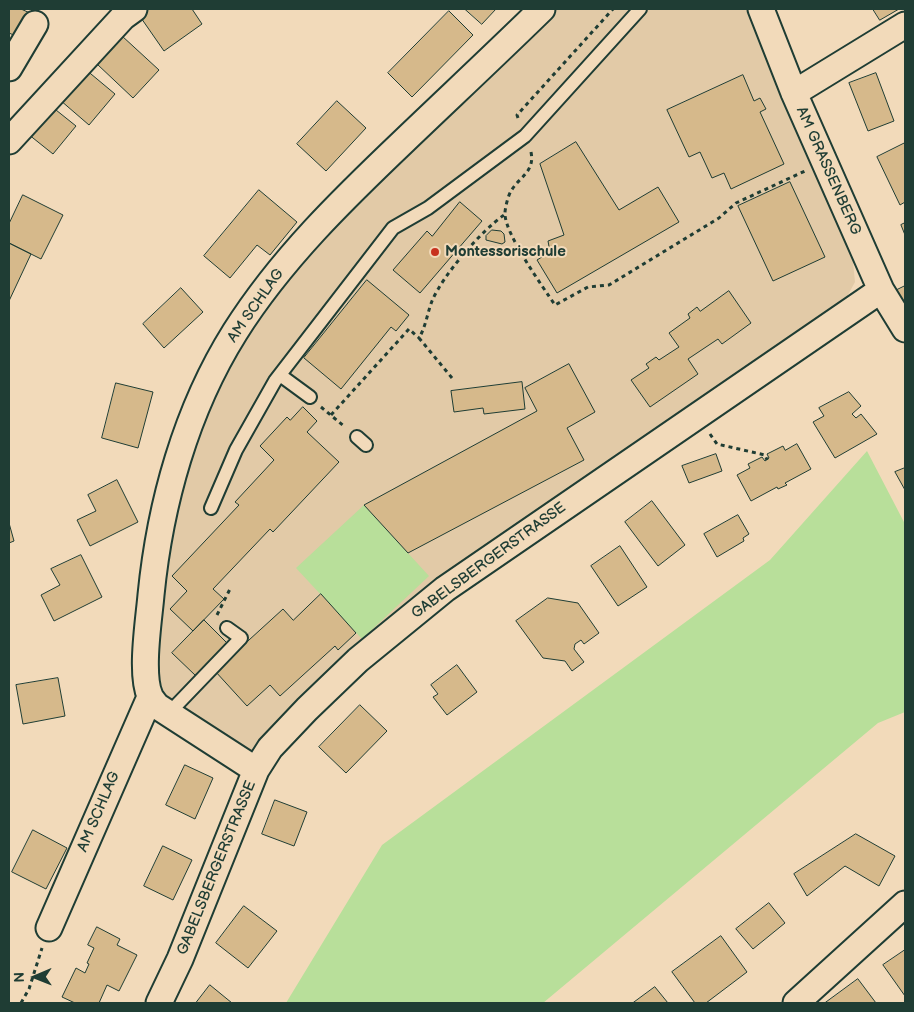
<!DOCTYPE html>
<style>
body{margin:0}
#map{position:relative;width:914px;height:1012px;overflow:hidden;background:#f2daba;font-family:"Balsamiq Sans",sans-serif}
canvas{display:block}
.frame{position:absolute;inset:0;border:10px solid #1f3d34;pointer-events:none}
.north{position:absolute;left:10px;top:952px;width:50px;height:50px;-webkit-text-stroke:4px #f2daba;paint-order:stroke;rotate:269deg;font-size:14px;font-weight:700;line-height:20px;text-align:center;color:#1f3d34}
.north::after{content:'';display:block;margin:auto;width:18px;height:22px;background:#1f3d34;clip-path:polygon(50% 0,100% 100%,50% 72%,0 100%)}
</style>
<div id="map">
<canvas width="914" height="1012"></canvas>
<div class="frame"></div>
<div class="north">N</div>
</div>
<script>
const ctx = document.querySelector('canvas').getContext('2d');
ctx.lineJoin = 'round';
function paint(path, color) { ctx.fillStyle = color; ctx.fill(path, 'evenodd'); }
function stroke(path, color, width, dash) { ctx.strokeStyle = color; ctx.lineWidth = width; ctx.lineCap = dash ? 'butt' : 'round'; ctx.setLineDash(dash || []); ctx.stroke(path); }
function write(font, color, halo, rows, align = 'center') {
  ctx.font = font + ' "Balsamiq Sans",sans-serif'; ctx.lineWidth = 4; ctx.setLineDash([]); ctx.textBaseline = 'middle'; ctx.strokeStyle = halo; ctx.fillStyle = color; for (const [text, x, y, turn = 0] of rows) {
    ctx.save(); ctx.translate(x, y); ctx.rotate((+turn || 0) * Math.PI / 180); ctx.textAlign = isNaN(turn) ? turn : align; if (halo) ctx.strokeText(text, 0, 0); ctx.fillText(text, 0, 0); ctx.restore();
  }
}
const built = new Path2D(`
 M 557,9 L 747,9 L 808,160 L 852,252 L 855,282 L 843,304 L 642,442 L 252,754 L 171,702 L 163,690 L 158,674 L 157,630 L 171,534 L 201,425 L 222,376 L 261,310 L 311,250 L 430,130 Z`);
const green = new Path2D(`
 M 867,451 L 905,524 L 905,712 L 878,723 L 543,1003 L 286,1003 L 382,845 L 770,560 Z
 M 364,505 L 429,576 L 362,639 L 296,568 Z`);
const building = new Path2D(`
 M 9,9 L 21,9 L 30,13 L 18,37 L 9,33 Z
 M 148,9 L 192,9 L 202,24 L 164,51 L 139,15 Z
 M 465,9 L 496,9 L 482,24 Z
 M 873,9 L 899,9 L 880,20 Z
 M 449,11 L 473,35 L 412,97 L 388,73 Z
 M 122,36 L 159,70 L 133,98 L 97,64 Z
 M 85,69 L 115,94 L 89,125 L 60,100 Z
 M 876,73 L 894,121 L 868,131 L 849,83 Z
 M 743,75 L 754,101 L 760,98 L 766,109 L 760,112 L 784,164 L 731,189 L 724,173 L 712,178 L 700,152 L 689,157 L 667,110 Z
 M 337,101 L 366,128 L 326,171 L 297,144 Z
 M 51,106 L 76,126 L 53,154 L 28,134 Z
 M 576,142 L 619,210 L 658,187 L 679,222 L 557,293 L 537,260 L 550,252 L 548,241 L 564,235 L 540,164 Z
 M 905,143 L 905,202 L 900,205 L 877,157 Z
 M 790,182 L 825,257 L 773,281 L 738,206 Z
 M 259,190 L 297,222 L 270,255 L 257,245 L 230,278 L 204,256 Z
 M 23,195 L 63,215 L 41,259 L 9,243 L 9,224 Z
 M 460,202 L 482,221 L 420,293 L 393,270 L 427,231 L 432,236 Z
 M 905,223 L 905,235 L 901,225 Z
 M 492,230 L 501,231 L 504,234 L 505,242 L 502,244 L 486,240 L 486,236 Z
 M 9,243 L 31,254 L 9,301 Z
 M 367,280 L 409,315 L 396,331 L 391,327 L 341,389 L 304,358 Z
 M 905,286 L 905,308 L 895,291 Z
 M 181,288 L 203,312 L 164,348 L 143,324 Z
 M 729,291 L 751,323 L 722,344 L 718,339 L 688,359 L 698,374 L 650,407 L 631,380 L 649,368 L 646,364 L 656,357 L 659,360 L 679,347 L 669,333 L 690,318 L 688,314 L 697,307 L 700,311 Z
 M 569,364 L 595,412 L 567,428 L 584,460 L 408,553 L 364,505 L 537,411 L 525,388 Z
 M 522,382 L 525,409 L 484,414 L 483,408 L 454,412 L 451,391 Z
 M 116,383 L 153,392 L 138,448 L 102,438 Z
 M 849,392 L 861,406 L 852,414 L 856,418 L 861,414 L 877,434 L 835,458 L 813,422 L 824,416 L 819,408 Z
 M 303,407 L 317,421 L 307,432 L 339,462 L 273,532 L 270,529 L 213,589 L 224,599 L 193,631 L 170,609 L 187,591 L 172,576 L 239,505 L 235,502 L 274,460 L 260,446 L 287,417 L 290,420 Z
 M 797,444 L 811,469 L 785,483 L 787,485 L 778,489 L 777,487 L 751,501 L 737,475 L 750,468 L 748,464 L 762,457 L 765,461 L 769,458 L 767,454 L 783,446 L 785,450 Z
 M 716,454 L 722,471 L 689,483 L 682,466 Z
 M 905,468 L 905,490 L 895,472 Z
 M 117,480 L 138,522 L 90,546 L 77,520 L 96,511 L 88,495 Z
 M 652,501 L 685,545 L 658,566 L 625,522 Z
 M 738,515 L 749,534 L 743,538 L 744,541 L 717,557 L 704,534 Z
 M 9,523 L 14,541 L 9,543 Z
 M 620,546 L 647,587 L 618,606 L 591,566 Z
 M 81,555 L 102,597 L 54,621 L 41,595 L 60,585 L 51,569 Z
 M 321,594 L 356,633 L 338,650 L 335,646 L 280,696 L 270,685 L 247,706 L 215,671 L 283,609 L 293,620 Z
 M 548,598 L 578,603 L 599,633 L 584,644 L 581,640 L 575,644 L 574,649 L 584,662 L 572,671 L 565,661 L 543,658 L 516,621 Z
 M 204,620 L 227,643 L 196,676 L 172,653 Z
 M 457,665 L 477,692 L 447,715 L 433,697 L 438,694 L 431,685 Z
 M 58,678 L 65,716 L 23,724 L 16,685 Z
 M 360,705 L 387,731 L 346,773 L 319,747 Z
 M 185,765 L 213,778 L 195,819 L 166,805 Z
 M 275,800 L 307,812 L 294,846 L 262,834 Z
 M 33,830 L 67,848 L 46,889 L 12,872 Z
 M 856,834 L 895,856 L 879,886 L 845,866 L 807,896 L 794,874 Z
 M 163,846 L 192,860 L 173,900 L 144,886 Z
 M 769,903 L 785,923 L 753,949 L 736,929 Z
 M 244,906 L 277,931 L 248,968 L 216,943 Z
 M 97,927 L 120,939 L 117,945 L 137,955 L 119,991 L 107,985 L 99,1003 L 75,1003 L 62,997 L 76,968 L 85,973 L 89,964 L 87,963 L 94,948 L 88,945 Z
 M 721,936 L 747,972 L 706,1003 L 695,1003 L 672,972 Z
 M 905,950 L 905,996 L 883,965 Z
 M 858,979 L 876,1003 L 825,1003 Z
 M 210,985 L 232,1003 L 196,1003 Z
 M 655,987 L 668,1003 L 633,1003 Z`);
const path = new Path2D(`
 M 518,118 L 517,115 L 613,9
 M 531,152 C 535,172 520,176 511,191 C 508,196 505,208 505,213 C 504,233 543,287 555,305 L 588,287 L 609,285 L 719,218 L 736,203 L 805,171
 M 452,378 L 419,338 C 426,326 427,314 432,301 C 443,275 481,231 504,215
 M 321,407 L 345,427
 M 331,415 L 409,329 L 419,338
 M 710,434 L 717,444 L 765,455 L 767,460
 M 217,615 L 230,589
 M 21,1003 L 29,989 L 42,948`);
const lane = new Path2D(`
 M 280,375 L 310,397
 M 357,437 L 366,445
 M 211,508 L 236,450 L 275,381 L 393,228 L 428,208 L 525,136 L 640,9
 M 168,714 L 241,638 L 227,628`);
const street = new Path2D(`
 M 761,9 L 794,93 L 881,290 L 905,329
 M 9,68 L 35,24
 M 794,93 L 905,25
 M 9,141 L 123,17 L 134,9
 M 256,770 L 157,706 C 155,703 151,699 150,696 C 140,674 149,619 151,595 C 160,504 186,410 235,332 C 281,259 343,199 405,140 C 451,96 497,53 542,9
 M 49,928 L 150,697
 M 159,1003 L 180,959 L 256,770 L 270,748 L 307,709 L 358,660 L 445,589 L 881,290
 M 796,1003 L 905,904`);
const markers = [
 [435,252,5,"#c8321e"]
];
const streetNames = [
 ["AM GRASSENBERG",828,171,66],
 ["AM SCHLAG",256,306,-55],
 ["GABELSBERGERSTRASSE",489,561,-36],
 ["AM SCHLAG",99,812,-67],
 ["GABELSBERGERSTRASSE",217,868,-68]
];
const poiNames = [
 ["Montessorischule",445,252]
];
paint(built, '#e2caa7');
paint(green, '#b8df9a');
paint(building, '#d6b98b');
stroke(building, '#1f3d34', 1);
stroke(lane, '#1f3d34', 16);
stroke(street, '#1f3d34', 29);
stroke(path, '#1f3d34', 3, [4, 4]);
stroke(lane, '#f2daba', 12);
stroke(street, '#f2daba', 25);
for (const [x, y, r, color] of markers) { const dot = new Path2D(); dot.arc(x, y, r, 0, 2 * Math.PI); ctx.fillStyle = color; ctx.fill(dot); stroke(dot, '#f2daba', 2); }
write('15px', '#1f3d34', '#f2daba', streetNames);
write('bold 15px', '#1f3d34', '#f2daba', poiNames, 'left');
</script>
